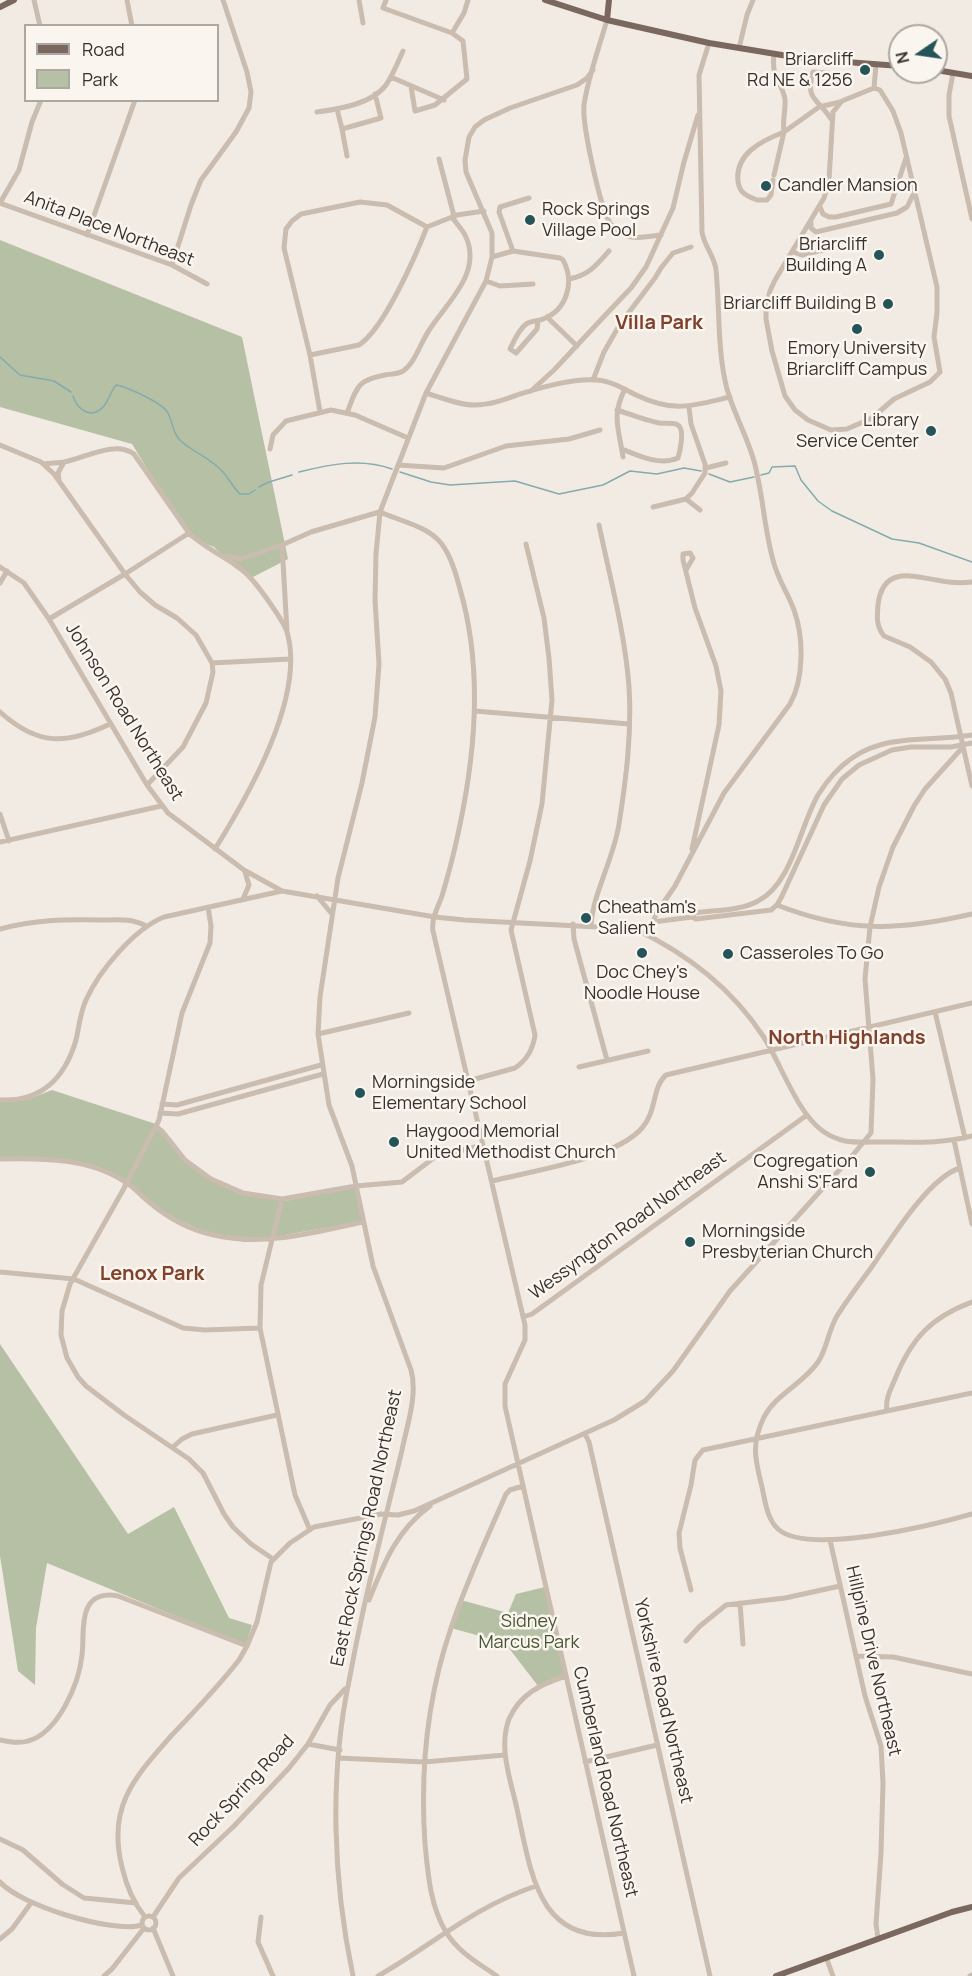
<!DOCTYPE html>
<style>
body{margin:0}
#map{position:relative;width:972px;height:1976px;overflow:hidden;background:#f2ebe3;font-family:Manrope,sans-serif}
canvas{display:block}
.legend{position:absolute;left:24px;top:24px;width:195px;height:78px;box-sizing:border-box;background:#faf5ef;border:2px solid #ada7a1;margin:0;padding:8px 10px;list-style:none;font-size:18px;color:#39312d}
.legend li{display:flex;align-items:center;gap:12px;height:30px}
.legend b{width:30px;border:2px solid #ada7a1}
.north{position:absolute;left:888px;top:24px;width:60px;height:60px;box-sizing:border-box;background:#faf5ef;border:2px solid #ada7a1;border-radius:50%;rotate:257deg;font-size:16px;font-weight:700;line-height:24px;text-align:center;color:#39312d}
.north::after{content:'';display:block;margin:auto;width:21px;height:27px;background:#255458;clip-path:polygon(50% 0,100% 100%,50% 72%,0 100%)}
</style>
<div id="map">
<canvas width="972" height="1976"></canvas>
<ul class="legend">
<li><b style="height:8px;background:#7a685f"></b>Road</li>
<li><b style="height:16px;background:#b6c0a4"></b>Park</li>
</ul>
<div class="north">N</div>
</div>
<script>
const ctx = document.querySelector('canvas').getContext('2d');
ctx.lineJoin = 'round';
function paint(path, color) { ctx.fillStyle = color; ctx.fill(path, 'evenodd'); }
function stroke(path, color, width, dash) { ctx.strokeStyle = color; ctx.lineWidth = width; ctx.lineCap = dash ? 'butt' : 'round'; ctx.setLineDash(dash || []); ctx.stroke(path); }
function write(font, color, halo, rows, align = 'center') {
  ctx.font = font + ' Manrope,sans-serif'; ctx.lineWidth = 5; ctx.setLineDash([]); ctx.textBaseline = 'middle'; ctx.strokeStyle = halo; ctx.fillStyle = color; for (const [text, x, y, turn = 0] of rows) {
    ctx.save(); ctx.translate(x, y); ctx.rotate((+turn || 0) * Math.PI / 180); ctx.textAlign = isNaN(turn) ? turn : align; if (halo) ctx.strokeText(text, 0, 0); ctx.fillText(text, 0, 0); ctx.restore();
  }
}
const green = new Path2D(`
 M 0,240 L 242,337 L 288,559 L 253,577 L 235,568 L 214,547 L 189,537 L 132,444 L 0,407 Z
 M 52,1090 L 159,1125 L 178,1154 L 206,1177 L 239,1193 L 285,1201 L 355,1187 L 363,1221 L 246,1242 L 214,1236 L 168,1215 L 128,1184 L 93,1167 L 54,1159 L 0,1159 L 0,1101 L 29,1099 Z
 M 0,1344 L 128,1534 L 174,1507 L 229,1618 L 252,1625 L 246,1645 L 47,1563 L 36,1628 L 35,1685 L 18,1671 L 0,1556 Z
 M 545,1587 L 566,1676 L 538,1686 L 505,1643 L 451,1628 L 461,1600 L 508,1613 L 516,1594 Z`);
const stream = new Path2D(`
 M 0,357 L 20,375 L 54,381 L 71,392
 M 73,396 C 77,409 91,420 103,407 C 109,401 110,392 116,385 C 127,387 163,403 168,413 C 173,423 173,435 182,442 C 195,453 212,459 223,472 C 229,479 233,487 240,494 L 249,494 L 255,490
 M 299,472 C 331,464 361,458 392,469
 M 400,472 L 431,482 L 450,485 L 515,481 L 559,494 L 603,485 L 630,471 L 657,474 L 684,468 L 701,471
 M 709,474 L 730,482 L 754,477
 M 761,475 L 769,473 L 772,467 L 795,466 L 801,480 L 818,501 L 832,511 L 892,539 L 919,543 L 972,562
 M 259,487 L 269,482 L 292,475`);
const minor = new Path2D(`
 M 34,0 L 40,26
 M 127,0 L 132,26
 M 359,0 L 363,23
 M 386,0 L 383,8 L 452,33
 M 607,20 C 599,48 588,77 584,105 C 582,125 600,207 610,223 C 614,228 619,232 624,235 C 635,240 650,236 661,235
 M 739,48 L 747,15 L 753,0
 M 774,54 C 771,78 781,80 785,99 C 786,110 782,121 784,132 L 819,107 L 840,102
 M 828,73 L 813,72 C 804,100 820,100 831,119
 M 953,73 L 949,95 L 949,116 L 972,219
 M 391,77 L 444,100
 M 411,86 L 415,111 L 435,105 L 467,79 L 463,41 L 452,33 L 464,13 L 468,0
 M 874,88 L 880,90 L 893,111 L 901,133 L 937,287 L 937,313 L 934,337 L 940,372 L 930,382 L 894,399 L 872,418 L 847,429 L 831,430 L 808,420 L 795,410 L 785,396 L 772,351 L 766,319 L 766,307 L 770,291 L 775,280 L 824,198 L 829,180 L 833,112 L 842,101 L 874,88 L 876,65
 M 337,109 L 342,129 L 381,118 L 375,94
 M 317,112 C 339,109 372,104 386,85 C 393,75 398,62 403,51
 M 342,129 L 347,156
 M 439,159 L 454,216
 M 757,200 C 747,196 739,193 738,181 C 735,154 761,141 784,132 L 774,175
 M 759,200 L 767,200 L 771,195 L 773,180
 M 0,203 L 172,265 L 207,284
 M 0,203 L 19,170 L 32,122 L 41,100
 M 820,207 L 823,214 L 829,217 L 836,217 L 891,204 L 906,158
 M 811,223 L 811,228 L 816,232 L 897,213 L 907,207 L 915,191
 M 87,235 L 135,100
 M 513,251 L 499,212 L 500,207 L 529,198
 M 793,252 L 802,255 L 835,247
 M 492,257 L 513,251 L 560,258 L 563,260 C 575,282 567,310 543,319 C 537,322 530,320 525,325 C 518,331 514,341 510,349 L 516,353 L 537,329 L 538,321
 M 172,265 L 191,205 L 201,180 L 236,132 L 249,108 L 251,92 L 247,72 L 223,0
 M 569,279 C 589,275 596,266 609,251
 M 486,281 L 500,286 L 533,284
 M 547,317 L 577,346
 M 310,355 L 359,345 C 384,329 416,255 427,227
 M 593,380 L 604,352 L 620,324 L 655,278 L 661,268 L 673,253 L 691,247
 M 531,391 L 554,370 L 611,309 L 631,288 L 646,267 L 673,208 L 684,162 L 698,115
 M 426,393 C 442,398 459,405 475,405 C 491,405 506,399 520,394 C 543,387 573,378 597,380 C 611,381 624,389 636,395 C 674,413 691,406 730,397
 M 617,410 C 630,414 644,420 659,423 C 663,424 674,422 678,425 C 685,430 680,451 678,458 C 660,466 639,456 622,449
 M 320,412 L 310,355 L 284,248 L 286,229 L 292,221 L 301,214 L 360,202 L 387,205 L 427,227 L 457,215 L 484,211
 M 347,413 C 357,387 357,380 385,375 C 391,374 398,374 403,371 C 415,363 420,344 428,332 C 445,304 484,273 465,235 C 462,229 456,223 452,217
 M 0,445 L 41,462 L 54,474 L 125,574 L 140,592 L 155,605 L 177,618 L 196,635 L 212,663 L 213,672 L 206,703 L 183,747 L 147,785
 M 270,449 L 273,435 L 286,421 L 331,410 L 355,415 L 408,438
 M 623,457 C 619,429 611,416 625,389
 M 44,464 C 51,463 58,463 64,462 C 85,458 115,440 134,454 L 189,533 C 208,552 237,560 254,582 C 262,591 284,622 287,632 C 306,696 248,796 215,849
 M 398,465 L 444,468 L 506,446 L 569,439 L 600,430
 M 706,468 L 726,463
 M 59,480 L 58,473 L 64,462
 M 686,499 L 700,510
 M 653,507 L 686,499 L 692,493 L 705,473 L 705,464 L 691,424 L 689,407
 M 227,556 L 241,559 L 282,545
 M 0,567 L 24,583 L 49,619 L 147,785 L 168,813 L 244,870 L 282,891 L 435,917 L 464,920 L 635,929 C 686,953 732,989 763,1036 C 781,1063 797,1114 824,1132 C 830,1136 837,1139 845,1141 C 856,1143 869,1142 881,1142 C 912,1142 942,1144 972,1136
 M 686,570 L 693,558 L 690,553 L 683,554 L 683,560 L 695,608 L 716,666 L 721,691 L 719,725 L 692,849
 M 972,582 C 964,583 957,583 949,582 C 920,579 883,561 878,605 C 877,617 876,626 884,636 L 910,647 L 931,662 L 945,679 L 951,693 L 972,786
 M 0,583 L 7,571
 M 49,619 L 125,574 L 189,533
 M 287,631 L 282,545 L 311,532 L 376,513 L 380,512 C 400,521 427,526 441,543 C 451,556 456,574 460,589 C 484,672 475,760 456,843 C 452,861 447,879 442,896 C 438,907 431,919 433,931 L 525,1325 L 525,1340 L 505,1384 L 505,1406 L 634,1976
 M 212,663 L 290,659
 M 475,711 L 629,724
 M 0,712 C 38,746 66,745 110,724
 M 0,814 L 9,841
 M 0,842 L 161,806
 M 317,896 L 332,914
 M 243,899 L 249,885 L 245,872
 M 777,905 C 848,933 899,931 972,914
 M 208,907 L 211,926 L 210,943 L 182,1013 L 159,1120 L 123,1190 L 70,1284 L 62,1311 L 61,1335 L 67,1358 L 78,1377 L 86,1386 L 124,1415 L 189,1459 L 203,1473 L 224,1514 L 233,1527 L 251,1544 L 273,1559
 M 692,917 L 695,913 C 715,910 740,911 758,901 C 792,884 800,826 818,795 C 826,782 839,767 852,758 C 888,733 932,742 972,735
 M 653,922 L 692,917 L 696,919 L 771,910 L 777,905 L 782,896 L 824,805 L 842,779 L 859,765 L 892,750 L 911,747 L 951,747 L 972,743
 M 573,924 L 574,939 L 607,1060
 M 591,925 C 593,893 614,858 619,824 C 626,779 632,733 629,687 C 625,633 610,578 599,525
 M 0,929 C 34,920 65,919 100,920 C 116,920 132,918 146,926
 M 648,934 L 657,912 L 675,886 L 724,793 L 790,704 C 804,679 804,638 794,610 C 788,593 777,578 773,560 C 764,528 763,494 754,461 C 747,436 734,414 727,389 C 717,350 720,310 716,270 C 715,257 704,246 702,232 L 699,75 L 709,43
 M 935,1012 L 965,1138
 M 318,1034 L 409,1013
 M 579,1067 L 648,1051
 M 468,1081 L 515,1068 C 527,1060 533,1050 535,1035 L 511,930 L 530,861 L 542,804 L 552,700 L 549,658 L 544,618 L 526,544
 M 0,1100 C 41,1102 65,1078 76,1040 C 79,1027 80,1013 86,1000 C 99,971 134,929 164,917 L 282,891
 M 162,1104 L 177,1105 L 321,1065
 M 160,1113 L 178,1114 L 323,1074
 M 156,1127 L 162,1131 L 185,1160 L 211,1179 L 243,1193 L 282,1199 L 356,1186 L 402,1182 L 435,1157 L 483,1145
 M 954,1140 L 972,1224
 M 0,1159 C 43,1158 92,1158 128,1184 C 136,1189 142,1197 149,1202 C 168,1218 190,1230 214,1235 C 264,1247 314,1232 363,1222
 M 960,1168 C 928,1178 890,1241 871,1268 C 859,1284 847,1300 837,1316 C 828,1331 827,1349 818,1362 C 803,1384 777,1393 764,1417 C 751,1444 755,1459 762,1487 C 765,1501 767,1519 778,1529 C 808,1556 934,1525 972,1514
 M 492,1181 C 532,1171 615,1159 642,1128 C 657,1111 652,1087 666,1075 L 972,1003
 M 282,1199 L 261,1285 L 260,1328 L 295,1495 L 310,1530
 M 0,1272 L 74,1279 L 183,1328 L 205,1330 L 260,1328
 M 523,1317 L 532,1314 L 807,1115
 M 887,1410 C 885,1399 891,1389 895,1379 C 911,1339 931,1317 972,1302
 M 585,1434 L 589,1442 L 710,1976
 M 173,1447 L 182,1439 L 192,1434 L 277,1415
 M 830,1540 L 865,1696 L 881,1746 L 883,1783 L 881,1853 L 876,1924 L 878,1938
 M 691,1590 L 680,1548 L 679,1533 L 691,1485 L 695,1460 L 703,1450 L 972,1393
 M 369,1600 C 384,1563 396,1531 430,1506
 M 740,1603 L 743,1644
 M 686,1641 L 700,1626 L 726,1605 L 785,1598 L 840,1586
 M 856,1656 L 893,1657 L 972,1674
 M 566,1676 C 541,1684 520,1694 509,1719 C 498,1748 511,1781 517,1809 C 531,1872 538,1948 624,1933
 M 0,1740 C 9,1742 19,1744 28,1741 C 58,1733 79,1684 82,1655 C 84,1641 81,1623 87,1609 C 92,1596 106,1593 118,1596 L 247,1646
 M 308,1744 L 340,1750
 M 339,1758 L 424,1762 L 505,1755
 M 585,1762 L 657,1745
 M 0,1839 L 23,1850 L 62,1884 L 84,1898 L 136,1903
 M 0,1882 C 20,1905 113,1934 142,1925
 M142 1923a7 7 0 1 1 14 0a7 7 0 1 1-14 0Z
 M 145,1917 C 133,1902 126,1885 122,1867 C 107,1807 134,1778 171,1736 C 194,1712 218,1687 239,1660 L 247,1646 L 257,1622 L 271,1562 L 290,1543 L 314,1527 L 381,1514 L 398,1515 L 414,1511 L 614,1420 L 645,1401 L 673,1371 L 730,1291 L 852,1156 L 871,1133 L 873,1079 L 865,979 L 870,927 L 879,887 L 893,847 L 914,806 L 925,789 L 963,747
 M 153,1917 L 179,1878 L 234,1826 L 289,1768 L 308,1744 L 330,1705 L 345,1689
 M 261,1917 L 258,1942 L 273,1976
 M 153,1928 L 173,1976
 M 0,1939 L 12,1929 L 31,1903
 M 826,1957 L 833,1976
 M 104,1976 L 112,1969 L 144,1928
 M 353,1976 C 333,1881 329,1777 349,1681 C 357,1638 366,1595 377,1552 C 385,1518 394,1484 402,1450 C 407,1425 418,1395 411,1370 L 373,1266 L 352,1166 L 329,1105 L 318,1034 L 320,997 L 338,878 L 362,783 L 375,717 L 379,664 L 375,600 L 376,554 L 380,512 L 426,393 L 486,281 L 492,257 L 492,233 L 466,172 L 465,160 L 469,137 L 475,127 L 484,120 L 510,108 L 577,85 L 587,78 L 593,70
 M 378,1976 C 434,1944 473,1907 536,1886
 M 497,1976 C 478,1963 458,1952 446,1932 C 430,1906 428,1873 425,1844 C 420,1771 427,1698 451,1628 C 466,1583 487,1538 506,1494 L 510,1490 L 523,1486
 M 970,1976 L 972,1975`);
const major = new Path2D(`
 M 545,0 L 607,20 L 709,43 L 806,59 L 900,66
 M 0,7 L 14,0
 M 607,20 L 609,0
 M 936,70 L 972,76
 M 776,1976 L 952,1912 L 972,1907`);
const markers = [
 [865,70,6,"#255458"],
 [766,186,6,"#255458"],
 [530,220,6,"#255458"],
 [879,255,6,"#255458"],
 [888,304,6,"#255458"],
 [857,329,6,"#255458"],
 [931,431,6,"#255458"],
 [586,918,6,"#255458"],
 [642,953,6,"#255458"],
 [728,954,6,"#255458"],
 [360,1093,6,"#255458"],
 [394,1142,6,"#255458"],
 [870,1172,6,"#255458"],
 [690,1242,6,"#255458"]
];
const poiNames = [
 ["Briarcliff",853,60,"right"],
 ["Rd NE & 1256",853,81,"right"],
 ["Candler Mansion",778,186],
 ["Rock Springs",542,210],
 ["Village Pool",542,231],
 ["Briarcliff",867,245,"right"],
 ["Building A",867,266,"right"],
 ["Briarcliff Building B",876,304,"right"],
 ["Emory University",857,349,"center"],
 ["Briarcliff Campus",857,370,"center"],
 ["Library",919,421,"right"],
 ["Service Center",919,442,"right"],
 ["Cheatham's",598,908],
 ["Salient",598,929],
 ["Casseroles To Go",740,954],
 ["Doc Chey's",642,973,"center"],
 ["Noodle House",642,994,"center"],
 ["Morningside",372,1083],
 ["Elementary School",372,1104],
 ["Haygood Memorial",406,1132],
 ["United Methodist Church",406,1153],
 ["Cogregation",858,1162,"right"],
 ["Anshi S'Fard",858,1183,"right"],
 ["Morningside",702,1232],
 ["Presbyterian Church",702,1253]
];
const streetNames = [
 ["Anita Place Northeast",109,229,21],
 ["Johnson Road Northeast",124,712,58],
 ["Wessyngton Road Northeast",628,1226,-36],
 ["East Rock Springs Road Northeast",367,1528,-78],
 ["Hillpine Drive Northeast",873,1661,77],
 ["Yorkshire Road Northeast",663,1701,77],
 ["Cumberland Road Northeast",605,1782,77],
 ["Rock Spring Road",242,1791,-47]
];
const parkNames = [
 ["Sidney",529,1622],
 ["Marcus Park",529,1643]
];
const neighbourhoodNames = [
 ["Villa Park",659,323],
 ["North Highlands",847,1038],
 ["Lenox Park",152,1274]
];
paint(green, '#b6c0a4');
stroke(stream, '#84abad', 1.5);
stroke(minor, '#cabcaf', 5);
stroke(major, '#7a685f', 6);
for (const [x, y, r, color] of markers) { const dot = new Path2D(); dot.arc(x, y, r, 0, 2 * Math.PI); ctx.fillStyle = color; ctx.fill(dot); stroke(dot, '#faf5ef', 2); }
write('18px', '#39312d', '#faf5ef', poiNames, 'left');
write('18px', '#39312d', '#faf5ef', streetNames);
write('18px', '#485632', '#faf5ef', parkNames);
write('bold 20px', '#81422d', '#faf5ef', neighbourhoodNames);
</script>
